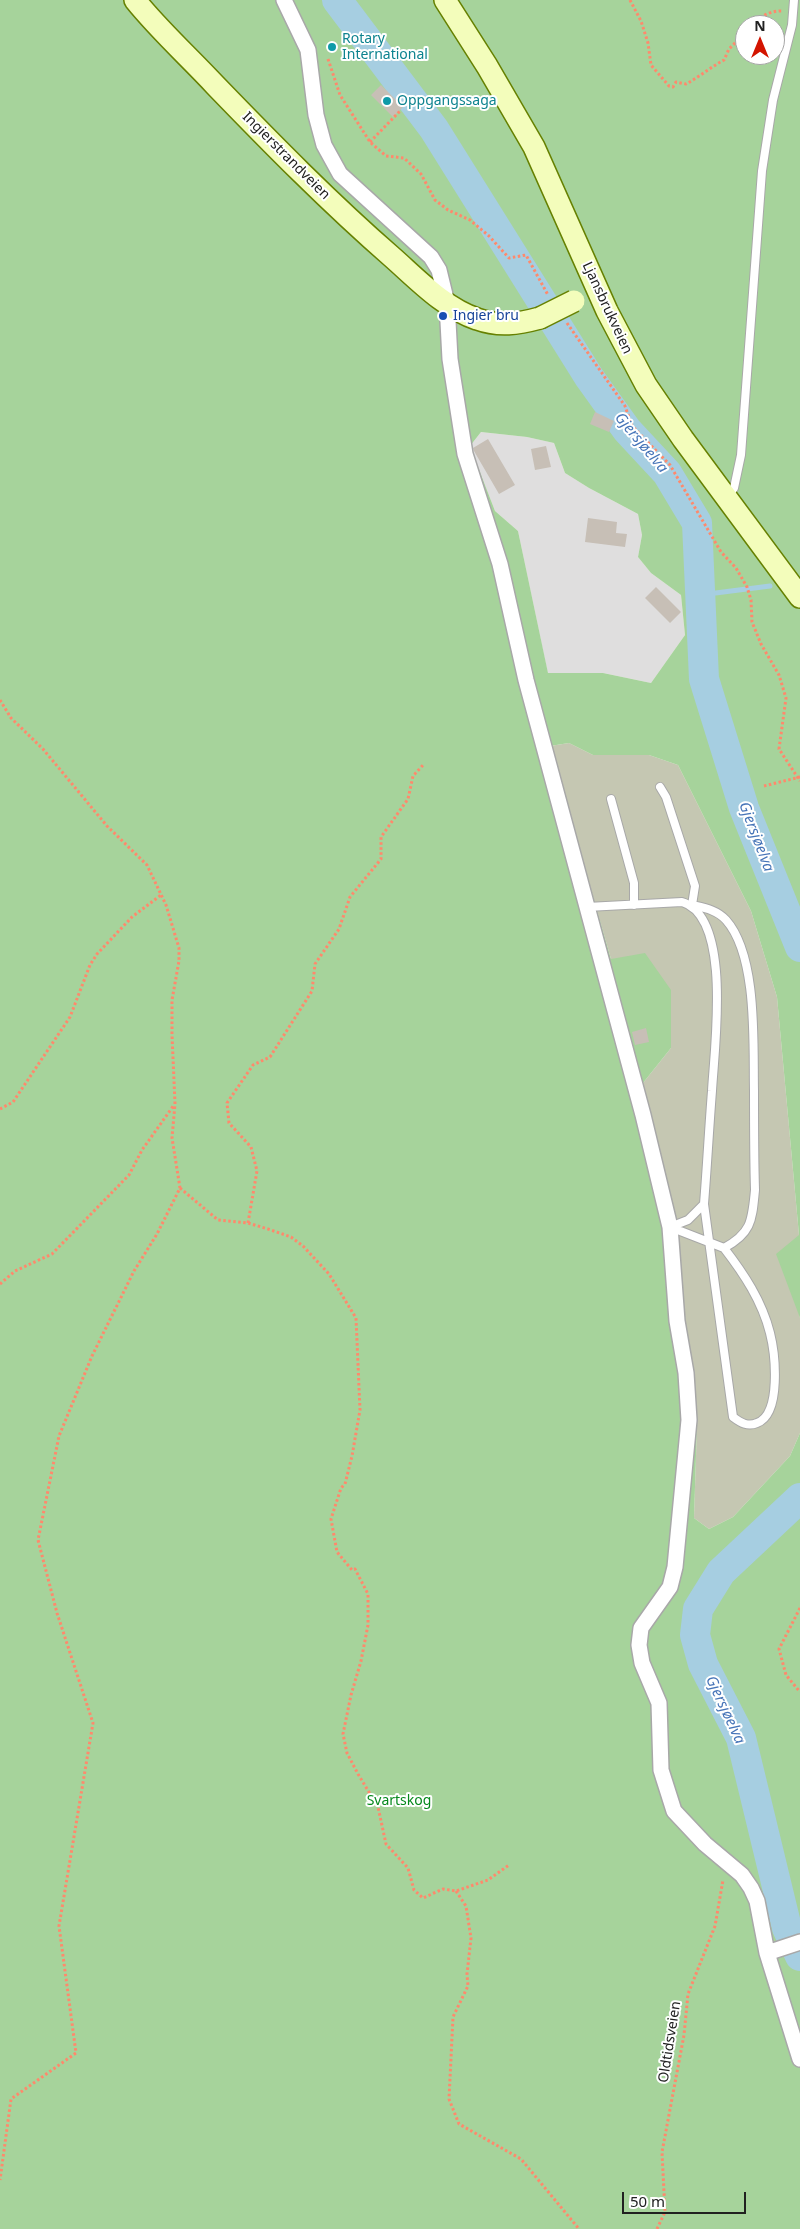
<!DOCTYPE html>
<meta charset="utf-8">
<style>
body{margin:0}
#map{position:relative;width:800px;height:2229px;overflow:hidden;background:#f2f0e8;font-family:"Noto Sans",sans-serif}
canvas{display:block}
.north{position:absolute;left:735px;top:15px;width:50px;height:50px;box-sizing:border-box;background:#fff;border:1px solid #a6a6a6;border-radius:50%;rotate:0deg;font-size:14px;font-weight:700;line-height:20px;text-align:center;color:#212121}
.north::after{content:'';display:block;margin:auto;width:18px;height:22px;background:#d31400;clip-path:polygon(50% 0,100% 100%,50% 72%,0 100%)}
.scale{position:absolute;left:622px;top:2192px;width:124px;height:22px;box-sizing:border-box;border:2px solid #212121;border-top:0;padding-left:6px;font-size:15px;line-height:18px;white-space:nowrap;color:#212121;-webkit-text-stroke:4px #fff;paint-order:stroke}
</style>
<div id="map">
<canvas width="800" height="2229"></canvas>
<div class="north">N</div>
<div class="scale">50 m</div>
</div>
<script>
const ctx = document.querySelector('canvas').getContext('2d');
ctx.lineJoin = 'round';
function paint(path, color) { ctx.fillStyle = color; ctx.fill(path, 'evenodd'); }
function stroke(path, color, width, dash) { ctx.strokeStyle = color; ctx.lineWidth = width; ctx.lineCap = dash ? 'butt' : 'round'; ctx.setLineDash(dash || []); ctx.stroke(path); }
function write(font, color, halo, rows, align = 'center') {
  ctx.font = font + ' "Noto Sans",sans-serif'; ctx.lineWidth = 4; ctx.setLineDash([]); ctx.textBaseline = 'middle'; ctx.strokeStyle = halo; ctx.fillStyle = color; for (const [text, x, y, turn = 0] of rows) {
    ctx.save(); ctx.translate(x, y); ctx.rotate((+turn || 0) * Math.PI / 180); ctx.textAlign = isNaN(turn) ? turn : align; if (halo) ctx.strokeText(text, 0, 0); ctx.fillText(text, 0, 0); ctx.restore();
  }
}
const residential = new Path2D(`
 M 481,432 L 527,437 L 554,443 L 565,473 L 589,488 L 638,514 L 642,535 L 638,557 L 651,573 L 681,595 L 685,635 L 651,683 L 603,673 L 548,674 L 518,531 L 495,511 L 470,446 Z`);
const construction = new Path2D(`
 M 569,743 L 593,755 L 649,755 L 678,765 L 751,911 L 777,997 L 799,1235 L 798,1308 L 800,1318 L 800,1433 L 790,1456 L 733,1517 L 709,1529 L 694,1518 L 697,1425 L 675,1226 L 643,1083 L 671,1048 L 611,959 L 550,746 Z`);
const forest = new Path2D(`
 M 0,0 L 800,0 L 800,1318 L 776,1254 L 799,1235 L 777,997 L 751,911 L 678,765 L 649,755 L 593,755 L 569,743 L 550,746 L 611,959 L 645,953 L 671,990 L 671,1048 L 643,1083 L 675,1226 L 697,1425 L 694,1518 L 709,1529 L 733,1517 L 790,1456 L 800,1433 L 800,2229 L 0,2229 ZM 745,25 L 775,25 L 775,55 L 745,55 ZM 481,432 L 527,437 L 554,443 L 565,473 L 589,488 L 638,514 L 642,535 L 638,557 L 651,573 L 681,595 L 685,635 L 651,683 L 603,673 L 548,673 L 518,531 L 495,511 L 470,446 Z`);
const stream = new Path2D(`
 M 700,595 L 770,586`);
const river = new Path2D(`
 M 337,0 L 434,129 L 589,377 L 627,430 L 667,473 L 697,523 L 704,679 L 744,808 L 800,947
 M 800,1498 L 721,1572 L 698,1609 L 695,1635 L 703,1664 L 741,1738 L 787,1928 L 800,1956`);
const building = new Path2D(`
 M 381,85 L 403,107 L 393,117 L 371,95 Z
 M 595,412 L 614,421 L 609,432 L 590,424 Z
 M 488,439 L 515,485 L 499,494 L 474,451 L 473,448 Z
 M 546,446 L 551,467 L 535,470 L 531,449 Z
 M 588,518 L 617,522 L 616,533 L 627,534 L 625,547 L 585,542 Z
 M 656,587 L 681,612 L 670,623 L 645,598 Z
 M 646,1028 L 649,1042 L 635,1045 L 632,1032 Z`);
const path = new Path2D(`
 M 630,0 L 641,21 L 648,43 L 651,65 L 669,86 L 673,87 L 676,82 L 686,84 C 699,77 711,67 724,60 L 729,49 L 745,33
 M 753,25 C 760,16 772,10 783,11
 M 328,59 L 340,95 L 370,142 L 386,156 L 404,158 L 421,174 L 435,200 L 448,210 L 470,220 L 489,236 L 509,258 L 526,255 L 548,295
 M 370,142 L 400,111
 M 567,323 L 625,406 L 632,426 L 670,465 L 721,552 L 736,568 L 747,587 L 751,600 L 752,622 L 761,644 L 779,675 L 786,698 L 779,749 L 800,781
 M 0,700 L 11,718 L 43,749 L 107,826 L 147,865 L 166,905 L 179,948 L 179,961 L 172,1000 L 172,1035 L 175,1104 L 172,1138 L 180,1188 L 157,1234 L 134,1271 L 92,1356 L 59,1436 L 38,1540 L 57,1613 L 93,1723 L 59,1926 L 76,2053 L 11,2099 L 0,2180
 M 764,786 L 800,777
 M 0,1109 L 13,1102 L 70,1017 L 90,965 L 97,954 L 132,917 L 161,895
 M 180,1188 L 218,1220 L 248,1223 L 268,1229 L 291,1237 L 303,1246 L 329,1274 L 356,1318 L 360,1410 L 352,1456 L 345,1484 L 341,1488 L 331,1519 L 337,1552 L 352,1570 L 355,1569 L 368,1594 L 368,1625 L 361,1661 L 351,1695 L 343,1734 L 347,1753 L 358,1774 L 378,1807 L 386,1844 L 408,1868 L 414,1890 L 423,1898 L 443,1889 L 456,1891 L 488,1880 L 509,1865
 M 248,1223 L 257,1171 L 251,1147 L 229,1123 L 227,1103 L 253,1065 L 270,1057 L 312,991 L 315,964 L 339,929 L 350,897 L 381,859 L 381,837 L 408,799 L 413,776 L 424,764
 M 0,1284 L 15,1271 L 52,1254 L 129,1175 L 142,1150 L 174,1105
 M 800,1608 L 779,1649 L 786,1675 L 800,1692
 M 456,1891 L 466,1906 L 471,1938 L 467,1974 L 468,1986 L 453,2017 L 449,2099 L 459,2124 L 521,2159 L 579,2229
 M 657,2229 L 665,2212 L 662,2152 L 684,2035 L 688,1994 L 715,1926 L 723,1880`);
const lane = new Path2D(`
 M 728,496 L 734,488 L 741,455 L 762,171 L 773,100 L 792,25 L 794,0
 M 660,787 L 666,797 L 695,886 L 692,905 C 705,908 717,910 726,920 C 758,956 753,1045 754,1091 C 754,1124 754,1157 755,1190 C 752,1220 752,1233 724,1248 L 670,1227
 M 611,799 L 634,883 L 634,905
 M 587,907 L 682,902 C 733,917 714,1050 712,1091 C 709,1129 707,1167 704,1204 L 688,1220 L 670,1227
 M 704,1204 L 733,1417 C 741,1423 748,1427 757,1423 C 782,1414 775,1353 770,1333 C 762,1301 744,1274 724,1248`);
const street = new Path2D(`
 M 284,0 L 308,50 L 316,115 L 324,145 L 340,174 L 431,257 L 439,270 L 447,303 L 450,359 L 465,454 L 500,564 L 526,680 L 643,1115 L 670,1227 L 677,1321 L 686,1373 L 689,1420 L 675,1567 L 670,1587 L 641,1628 L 639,1645 L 642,1663 L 659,1703 L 661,1770 L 674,1811 L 705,1844 L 742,1875 L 751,1888 L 757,1901 L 767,1953 L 800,2059
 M 767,1953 L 800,1942`);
const secondary = new Path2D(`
 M 135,0 C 159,30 189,57 215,85 C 272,144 330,203 392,257 C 417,279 444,308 477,319 C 499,327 518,324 540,318
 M 445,0 L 487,66 L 534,147 L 607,311 L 646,385 L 683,439 L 800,597`);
const secondaryBridge = new Path2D(`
 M 540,318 L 574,301`);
const markers = [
 [332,47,5,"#0f9aa8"],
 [387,101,5,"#0f9aa8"],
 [443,316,5,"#1a4fb4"]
];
const cultureNames = [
 ["Rotary",342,39],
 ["International",342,55],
 ["Oppgangssaga",397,101]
];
const streetNames = [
 ["Ingierstrandveien",286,156,45],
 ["Ljansbrukveien",607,308,65],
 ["Oldtidsveien",670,2042,-81]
];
const transitNames = [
 ["Ingier bru",453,316]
];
const parkNames = [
 ["Svartskog",399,1801]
];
const waterNames = [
 ["Gjersjøelva",641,443,50],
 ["Gjersjøelva",756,837,69],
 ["Gjersjøelva",725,1710,65]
];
paint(residential, '#dfdede');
paint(construction, '#c5c7b2');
paint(forest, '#a6d39b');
stroke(stream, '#a6cee1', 5);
stroke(river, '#a6cee1', 30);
paint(building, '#c7bfb6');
stroke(lane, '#a8a8a8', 10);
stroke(street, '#a8a8a8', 18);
stroke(secondary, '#668100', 24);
stroke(path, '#ff896c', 3, [2.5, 2.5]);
stroke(lane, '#fff', 8);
stroke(street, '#fff', 15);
stroke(secondary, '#f3fdbb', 21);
stroke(secondaryBridge, '#668100', 24, []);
stroke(secondaryBridge, '#f3fdbb', 21);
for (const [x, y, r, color] of markers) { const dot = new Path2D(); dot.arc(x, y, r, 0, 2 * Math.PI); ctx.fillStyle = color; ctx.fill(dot); stroke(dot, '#fff', 2); }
write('14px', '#0d838f', '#fff', cultureNames, 'left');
write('14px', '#212121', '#fff', streetNames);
write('14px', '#164399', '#fff', transitNames, 'left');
write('14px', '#06891d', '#fff', parkNames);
write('italic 15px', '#4775b8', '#fff', waterNames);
</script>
